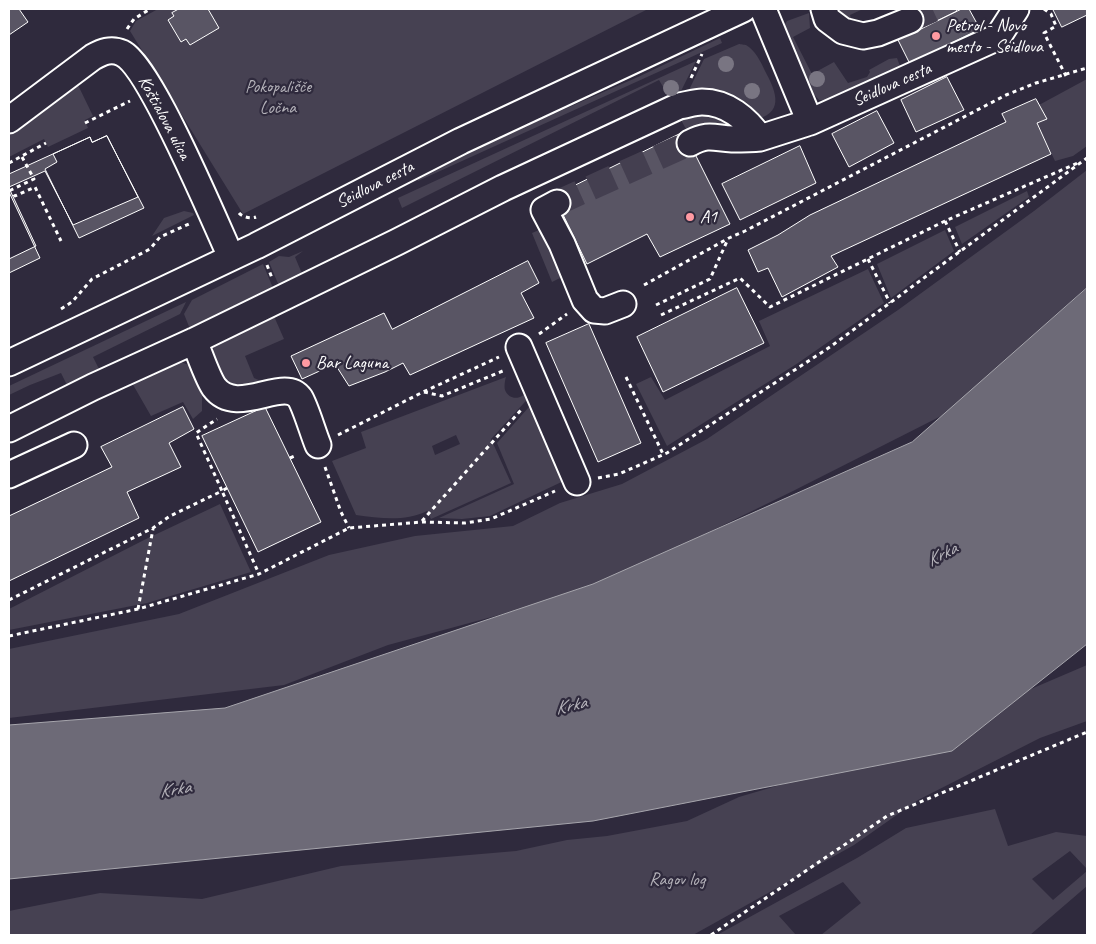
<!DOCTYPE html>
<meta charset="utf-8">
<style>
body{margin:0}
#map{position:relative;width:1096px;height:944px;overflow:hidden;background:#2f2a3d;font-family:Caveat,sans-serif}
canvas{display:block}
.frame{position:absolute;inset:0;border:10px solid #fff;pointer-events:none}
</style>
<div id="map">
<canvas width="1096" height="944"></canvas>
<div class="frame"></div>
</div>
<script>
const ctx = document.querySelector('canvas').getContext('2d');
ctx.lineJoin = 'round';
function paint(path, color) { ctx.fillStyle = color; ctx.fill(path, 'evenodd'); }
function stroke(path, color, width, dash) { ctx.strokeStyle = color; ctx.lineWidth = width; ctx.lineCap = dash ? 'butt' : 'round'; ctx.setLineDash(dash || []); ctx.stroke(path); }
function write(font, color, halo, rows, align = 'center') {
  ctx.font = font + ' Caveat,sans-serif'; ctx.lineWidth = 4.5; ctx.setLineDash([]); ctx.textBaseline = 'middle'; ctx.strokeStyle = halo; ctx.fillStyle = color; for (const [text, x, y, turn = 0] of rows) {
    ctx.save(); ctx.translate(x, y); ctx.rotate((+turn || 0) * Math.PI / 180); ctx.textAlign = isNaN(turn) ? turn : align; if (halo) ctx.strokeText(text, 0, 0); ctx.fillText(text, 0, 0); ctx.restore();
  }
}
const green = new Path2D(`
 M 158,9 L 648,9 L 243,214 L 130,31 L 136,21 Z
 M 833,9 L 863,9 L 850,15 L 851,18 L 845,21 Z
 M 809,13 L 810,28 L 793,37 L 812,74 L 834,62 L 848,83 L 867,77 L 870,72 L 869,70 L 889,59 L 897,58 L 901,69 L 839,103 L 819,100 L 812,92 L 784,26 L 787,21 Z
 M 720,38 L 722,43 L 418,181 L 416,176 L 466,152 L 638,77 Z
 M 739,44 C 740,44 745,45 746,45 C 755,50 761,62 765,71 C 774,88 786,111 758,119 C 730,96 727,88 689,90 L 704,59 Z
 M 696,61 L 678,97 L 671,100 L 659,80 L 402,208 L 398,198 Z
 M 1087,79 L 1087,146 L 1073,156 L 1055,161 L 1037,123 L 1046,119 L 1039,105 Z
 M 78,85 L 93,116 L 85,120 L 88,128 L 48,147 L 44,139 L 9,157 L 9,132 Z
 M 688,114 C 706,114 719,115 733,127 L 688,133 L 680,118 Z
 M 1087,170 L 1087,287 L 955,409 L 793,491 L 609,581 L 551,601 L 388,645 L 284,685 L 9,718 L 9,649 L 179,614 L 329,555 L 415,536 L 513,526 L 560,503 L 622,484 L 707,439 L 898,310 L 1034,211 Z
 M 1027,191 L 1029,197 L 962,244 L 955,227 Z
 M 184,211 L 193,213 L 194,215 L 152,236 L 164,218 Z
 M 546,227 L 566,275 L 552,282 L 532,233 Z
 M 945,230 L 954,251 L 891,298 L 877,264 Z
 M 303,251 L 295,257 L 303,276 L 279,286 L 269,262 L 279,256 L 289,257 Z
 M 263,264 L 273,288 L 190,329 L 184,314 L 192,300 Z
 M 868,269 L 884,303 L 798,363 L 667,446 L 636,384 L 651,377 L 665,400 L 770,346 L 759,321 Z
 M 186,302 L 180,314 L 93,357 L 101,373 L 68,387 L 61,373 L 30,385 L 9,395 L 9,386 Z
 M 273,314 L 284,339 L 245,356 L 254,378 L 268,384 L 235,388 C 222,379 203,355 219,339 C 226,333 262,318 273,314 Z
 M 177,361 L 189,365 L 202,394 L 202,411 L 193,419 L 183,402 L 151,416 L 132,383 Z
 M 506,377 C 505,380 504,386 505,390 C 510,402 524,399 528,389 L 534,392 L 491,439 L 511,483 L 431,519 L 427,511 C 404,522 380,518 356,515 L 332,461 L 366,448 L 361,432 ZM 456,435 L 460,444 L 435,455 L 432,446 Z
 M 536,399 L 572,477 L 490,516 L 462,519 L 439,518 L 514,484 L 497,443 Z
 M 220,504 L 251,572 L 147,603 L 9,630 L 9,609 L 144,540 Z
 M 1087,665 L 1087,721 L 1040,738 L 918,800 L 854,845 L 693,935 L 9,935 L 9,911 L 100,893 L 202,899 L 341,866 L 516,851 L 567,840 L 607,836 L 687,821 L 739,797 L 865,760 Z
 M 995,809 L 1008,846 L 1056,832 L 1087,836 L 1087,869 L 1070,851 L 1032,879 L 1053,900 L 1087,871 L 1087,886 L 1030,935 L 821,935 L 861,903 L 843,882 L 779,916 L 796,935 L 717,935 L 857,858 L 906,828 Z`);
const water = new Path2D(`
 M 1087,288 L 1087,644 L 952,751 L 593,821 L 9,879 L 9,725 L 225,708 L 593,584 L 912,442 Z`);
const building = new Path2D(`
 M 9,9 L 19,9 L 28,22 L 9,35 Z
 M 179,9 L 208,9 L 219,28 L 190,45 L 186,39 L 181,42 L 168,20 L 174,16 L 172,13 Z
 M 904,9 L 956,9 L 957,11 L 915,32 Z
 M 962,9 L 969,9 L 980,29 L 910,64 L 898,40 Z
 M 1053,9 L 1087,9 L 1087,17 L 1087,15 L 1062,27 Z
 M 947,77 L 964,110 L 916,132 L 901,100 Z
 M 1036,99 L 1047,119 L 1037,123 L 1051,154 L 831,256 L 838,267 L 782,297 L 768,268 L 758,272 L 748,250 L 778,235 L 810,215 L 1006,122 L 1002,114 Z
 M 877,111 L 894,143 L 849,167 L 832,134 Z
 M 684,132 L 730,224 L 660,257 L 647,234 L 587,264 L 554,196 Z
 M 107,136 L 144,208 L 79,238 L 45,169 L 57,162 L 53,154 L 90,137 L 92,142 Z
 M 107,136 L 138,197 L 73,225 L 45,171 L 9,187 L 9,174 L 90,137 L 92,142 Z
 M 800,146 L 816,183 L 740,220 L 722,184 Z
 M 9,188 L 36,246 L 9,259 Z
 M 9,192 L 40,258 L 9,273 Z
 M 528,261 L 539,283 L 521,293 L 534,318 L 410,375 L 403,363 L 385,372 L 349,386 L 335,364 L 302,379 L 291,356 L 384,313 L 392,329 Z
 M 737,288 L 764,343 L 663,392 L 637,337 Z
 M 589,324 L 641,443 L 598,462 L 546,343 Z
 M 183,407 L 194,429 L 169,443 L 181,467 L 127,492 L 139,518 L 9,581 L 9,516 L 112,467 L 101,447 Z
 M 265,407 L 321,522 L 258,552 L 202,436 Z`);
const minorTunnel = new Path2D(`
 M 910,20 L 934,9
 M 557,203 L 690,143`);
const path = new Path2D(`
 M 1044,9 L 1051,14 L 1056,26 L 1044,33 L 1066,76
 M 127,29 L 134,19 L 150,9
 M 691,78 L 702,54
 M 85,123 L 130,101
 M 22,157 L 34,179 L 11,190 L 15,196 L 35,187 L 61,241
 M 9,163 L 46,143
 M 239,213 C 242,217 251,219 256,217
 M 945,221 L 960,252
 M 868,259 L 890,303
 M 267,265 L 272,278
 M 644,285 L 729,238 L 745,231 L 1006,95 L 1036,83 L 1087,68
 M 656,305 L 710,279 L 728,239
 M 61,309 L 72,302 L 92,279 L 150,249 L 160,237 L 191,223
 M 661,315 L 740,278 L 770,307 L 945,221 L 1080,162
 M 539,334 L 567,314
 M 626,377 L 663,454
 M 424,392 L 442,396 L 505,370
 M 338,435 L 423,392 L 499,357
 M 290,458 L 297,455
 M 325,467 L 341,512 L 349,528
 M 598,478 L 619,474 L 667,453 L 830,347 L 1087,158
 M 227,488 L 222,491 L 259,574
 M 422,521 L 521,410
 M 9,600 L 153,528 L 170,516 L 222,491 L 196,433 L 217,419
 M 138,609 L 153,529
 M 9,636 L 138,609 L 259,574 L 349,528 L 422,522 L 465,523 L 491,519 L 555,491
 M 711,935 L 887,816 L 1087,732`);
const minor = new Path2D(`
 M 824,9 L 827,19 L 843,31 L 863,36 L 878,33 L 910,20
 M 9,120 L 93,57 C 102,52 111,48 122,53 C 150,66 215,222 231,257
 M 810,122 L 998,37 L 1016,9
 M 690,143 C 708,133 714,138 732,139 C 742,139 751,139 760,138
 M 557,203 L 544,210 L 562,244 L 585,300 L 594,310 L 605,311 L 623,304
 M 194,341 C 199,352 207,377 214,387 C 237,418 284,375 300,398 C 306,408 313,433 318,445
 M 519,347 L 577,482
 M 9,363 L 256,246 L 461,141 L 743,9
 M 9,429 L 93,387 L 194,341 L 397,242 L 503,188 L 679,106 C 686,105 695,102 702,102 C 727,102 747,119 760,138 L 810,122 L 763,9
 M 9,475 L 74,445`);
const trees = [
 [726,64],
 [817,79],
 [671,88],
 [752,91]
];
const markers = [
 [936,36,5,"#ff9aa2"],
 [690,217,5,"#ff9aa2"],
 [306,363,5,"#ff9aa2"]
];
const poiNames = [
 ["Petrol - Novo",946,26],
 ["mesto - Seidlova",946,47],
 ["A1",700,217],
 ["Bar Laguna",316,363]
];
const streetNames = [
 ["Seidlova cesta",892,85,-24],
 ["Koštialova ulica",164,118,62],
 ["Seidlova cesta",375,185,-27]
];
const parkNames = [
 ["Pokopališče",278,87],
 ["Ločna",278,108],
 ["Ragov log",677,880]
];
const waterNames = [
 ["Krka",942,555,-28],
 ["Krka",571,706,-12],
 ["Krka",175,790,-9]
];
paint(green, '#464152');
paint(water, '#6d6a77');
stroke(water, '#a7a6ad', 1);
paint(building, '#595564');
stroke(building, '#fff', 1);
stroke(minorTunnel, '#443f50', 25, [25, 12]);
stroke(minor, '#fff', 29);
stroke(path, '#fff', 3, [4, 4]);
stroke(minor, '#2f2a3d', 25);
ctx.fillStyle = '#797582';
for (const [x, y] of trees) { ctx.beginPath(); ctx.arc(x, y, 8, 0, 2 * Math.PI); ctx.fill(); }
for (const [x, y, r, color] of markers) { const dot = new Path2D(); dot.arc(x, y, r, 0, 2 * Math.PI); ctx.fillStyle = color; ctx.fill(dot); stroke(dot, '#2f2a3d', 2); }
write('18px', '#fff', '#2f2a3d', poiNames, 'left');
write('18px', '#fff', '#2f2a3d', streetNames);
write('18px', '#b5b3ba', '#2f2a3d', parkNames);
write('italic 19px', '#b6b4bb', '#2f2a3d', waterNames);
</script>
